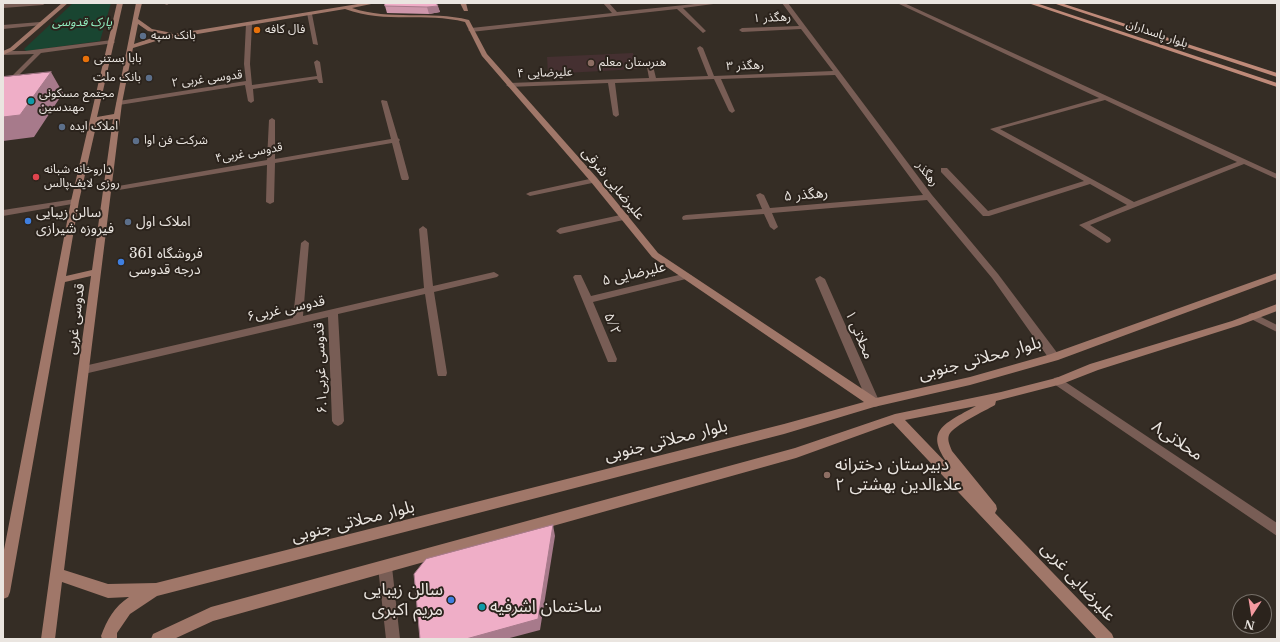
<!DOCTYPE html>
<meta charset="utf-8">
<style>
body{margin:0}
#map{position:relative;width:1280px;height:642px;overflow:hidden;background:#352d25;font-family:"Libre Baskerville",serif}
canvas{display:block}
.frame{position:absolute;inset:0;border:4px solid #eae5e0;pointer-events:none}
.north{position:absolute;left:1232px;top:594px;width:40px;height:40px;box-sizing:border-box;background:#2b231c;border:1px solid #77716a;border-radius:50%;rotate:192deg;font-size:11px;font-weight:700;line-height:16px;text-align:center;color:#eae5e0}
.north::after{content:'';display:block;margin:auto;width:14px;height:18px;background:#f49aa0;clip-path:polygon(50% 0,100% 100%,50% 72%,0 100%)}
</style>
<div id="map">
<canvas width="1280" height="642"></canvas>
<div class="frame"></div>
<div class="north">N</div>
</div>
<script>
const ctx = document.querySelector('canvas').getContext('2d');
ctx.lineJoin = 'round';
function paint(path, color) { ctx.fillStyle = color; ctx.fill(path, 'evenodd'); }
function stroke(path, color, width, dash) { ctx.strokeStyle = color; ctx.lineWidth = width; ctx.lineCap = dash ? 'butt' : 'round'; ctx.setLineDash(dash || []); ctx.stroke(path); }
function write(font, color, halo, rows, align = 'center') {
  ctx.font = font + ' "Libre Baskerville","Noto Sans Arabic",serif'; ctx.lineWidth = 4; ctx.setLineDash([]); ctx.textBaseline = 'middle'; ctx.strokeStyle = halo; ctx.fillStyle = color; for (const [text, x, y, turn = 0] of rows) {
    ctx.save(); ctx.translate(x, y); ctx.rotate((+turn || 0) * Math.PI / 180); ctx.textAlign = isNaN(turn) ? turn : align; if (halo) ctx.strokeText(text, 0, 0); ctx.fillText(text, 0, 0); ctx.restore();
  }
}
const education = new Path2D(`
 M 633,53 L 637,69 L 548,74 L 547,57 Z`);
const green = new Path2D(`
 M 73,3 L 111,3 L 100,41 L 26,51 L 24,49 Z`);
const street = new Path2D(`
 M 22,3 L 46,3 L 43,5 L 3,8 L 3,4 Z
 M 162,3 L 170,3 L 167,5 Z
 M 603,3 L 609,3 L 617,12 L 704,3 L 721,3 L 683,8 L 706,31 L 703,33 L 677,9 L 471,32 L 468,30 L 471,28 L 612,13 Z
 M 782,3 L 788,3 L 932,195 L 998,274 L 1058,354 L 1059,357 L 1058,360 L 1050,360 L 992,278 L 927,200 L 772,213 L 778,227 L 774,230 L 770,227 L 764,214 L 683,220 L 682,218 L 683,216 L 686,215 L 762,209 L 756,195 L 760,193 L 764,195 L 770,208 L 923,195 L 835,75 L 721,79 L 735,111 L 732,113 L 729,111 L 714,79 L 615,83 L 619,115 L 616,117 L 613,115 L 608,83 L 509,87 L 506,85 L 509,83 L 649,78 L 646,62 L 649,60 L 652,62 L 656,78 L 708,76 L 697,48 L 700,46 L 703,48 L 714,76 L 833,71 L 801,29 L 742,32 L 739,30 L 742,28 L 799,26 Z
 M 897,3 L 904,3 L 1277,174 L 1277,179 L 1244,164 L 1090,225 L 1110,238 L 1111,240 L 1110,242 L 1107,243 L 1079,225 L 1127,205 L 1090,184 L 989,216 L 983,216 L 941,172 L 941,168 L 947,168 L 988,211 L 1084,181 L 990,129 L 1099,98 ZM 1105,100 L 1237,162 L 1134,202 L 1000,129 Z
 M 307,13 L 312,14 L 318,45 L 313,44 Z
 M 40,22 L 42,23 L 42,25 L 3,29 L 3,25 Z
 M 249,22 L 252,24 L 250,64 L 252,85 L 317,76 L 314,62 L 317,60 L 320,62 L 323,83 L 319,83 L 317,79 L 253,89 L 254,101 L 251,103 L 248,101 L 245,85 L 119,105 L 116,103 L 119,101 L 246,81 L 244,64 L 246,24 Z
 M 112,40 L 115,42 L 114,43 L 41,53 L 9,85 L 4,84 L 34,54 L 3,55 L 3,51 L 25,51 Z
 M 382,100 L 387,101 L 398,138 L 400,140 L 399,141 L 409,178 L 408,180 L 402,180 L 401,178 L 392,143 L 275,163 L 274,202 L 270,204 L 266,202 L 267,165 L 107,192 L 103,190 L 107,188 L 267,160 L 269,120 L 272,118 L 275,120 L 275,159 L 391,139 L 381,101 Z
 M 594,178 L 598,180 L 597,182 L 530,196 L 526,194 L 530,192 Z
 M 75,199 L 78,199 L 78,203 L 3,216 L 3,210 Z
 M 625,214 L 628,215 L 629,217 L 628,219 L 560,234 L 556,231 L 560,228 Z
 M 423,226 L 427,229 L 433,286 L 494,272 L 499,275 L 497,277 L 434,292 L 447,373 L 446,376 L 438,376 L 437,373 L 425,294 L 338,314 L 344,421 L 342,424 L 338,426 L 334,424 L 332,421 L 328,317 L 84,374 L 80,373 L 79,370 L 80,367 L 84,366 L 293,318 L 301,243 L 305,240 L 309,243 L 303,316 L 424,288 L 419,229 Z
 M 687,273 L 692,276 L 690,278 L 593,302 L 617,359 L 616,362 L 608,362 L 573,277 L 575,275 L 581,275 L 591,296 Z
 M 820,276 L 825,279 L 880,403 L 878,406 L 874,407 L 870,406 L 868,403 L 815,279 Z
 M 1253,313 L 1277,325 L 1277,332 L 1249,318 L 1248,316 L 1249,314 Z
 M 1058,377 L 1277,523 L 1277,536 L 1054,384 L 1053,381 L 1054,378 Z
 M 385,561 L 390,562 L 392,567 L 400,639 L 386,639 L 378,567 L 380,562 Z`);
const secondary = new Path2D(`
 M 62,3 L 68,3 L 14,50 L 3,55 L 3,51 L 10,48 Z
 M 117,3 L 123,3 L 97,117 L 114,114 L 136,3 L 142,3 L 138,19 L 152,29 L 172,33 L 169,35 L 148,31 L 138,24 L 134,44 L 155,37 L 364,3 L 376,3 L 352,8 C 390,21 430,10 469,20 L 487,54 L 597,178 L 658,253 L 876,398 L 970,377 L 1051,354 L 1277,273 L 1277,279 L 1058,360 L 970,385 L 874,407 L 784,434 L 157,596 L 130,614 L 117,633 L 117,639 L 102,639 L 101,636 C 107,620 114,607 129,597 L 108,598 L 62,582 L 55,639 L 41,639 L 91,276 L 65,282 L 10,592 L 8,597 L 3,599 L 3,555 L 71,201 ZM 345,9 C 387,24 425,12 465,22 L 482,56 L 591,182 L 652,257 L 864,402 L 784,424 L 156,583 L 108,584 L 64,570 L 122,103 L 133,48 L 156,41 ZM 113,119 L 92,270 L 66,276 L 79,201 L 97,122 Z
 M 460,3 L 466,3 L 468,11 L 464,11 Z
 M 1277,304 L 1277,311 L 1240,325 L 1098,370 L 1062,384 L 996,401 L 995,405 C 985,411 954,425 949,435 C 947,440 950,446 952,451 L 996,505 L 997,509 L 995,513 L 1112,634 L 1114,639 L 1097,639 L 893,423 L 796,458 L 213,621 L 174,639 L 151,639 L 153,634 L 211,607 L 795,448 L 895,414 L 1001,392 L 1056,378 L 1090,364 L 1232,321 ZM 976,406 C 942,425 922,431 952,469 L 905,420 Z`);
const primary = new Path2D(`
 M 1028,3 L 1036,3 L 1277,83 L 1277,87 Z
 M 1053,3 L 1061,3 L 1277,73 L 1277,77 Z`);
const wall = new Path2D(`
 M 436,3 L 440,12 L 429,14 L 387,13 L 385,6 Z`);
const shadedWall = new Path2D(`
 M 438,6 L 440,12 L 429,14 L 427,7 Z
 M 51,72 L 63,93 L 34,137 L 3,141 L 3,117 Z
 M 553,525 L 555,536 L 540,630 L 506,639 L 466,639 Z`);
const building = new Path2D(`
 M 385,3 L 436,3 L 438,6 L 427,7 L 385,6 Z
 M 51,72 L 20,115 L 3,117 L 3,77 Z
 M 553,525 L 538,619 L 466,639 L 420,639 L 414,574 L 426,559 Z`);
const markers = [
 [257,30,4,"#e8710a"],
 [143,36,4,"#5c6f8a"],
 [86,59,4,"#e8710a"],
 [591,63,4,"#8d6e63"],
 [149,78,4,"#5c6f8a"],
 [31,101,4,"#0f9aa8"],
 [62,127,4,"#5c6f8a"],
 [136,141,4,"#5c6f8a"],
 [36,177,4,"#e0444e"],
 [28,221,4,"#3f7fe0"],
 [128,222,4,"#5c6f8a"],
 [121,262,4,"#3f7fe0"],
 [827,475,4,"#8d6e63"],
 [451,600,4,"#3f7fe0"],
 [482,607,4,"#0f9aa8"]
];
const farStreetnames = [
 ["۱ رهگذر",772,18,-2],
 ["بلوار پاسداران",1157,34,19],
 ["۳ رهگذر",745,66,-2],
 ["۴ علیرضایی",545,73,-2],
 ["۲ قدوسی غربی",207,79,-7],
 ["قدوسی غربی۴",249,153,-10],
 ["رهگذر",927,174,53]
];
const farParknames = [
 ["پارک قدوسی",82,23]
];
const farPoinames = [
 ["فال کافه",265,30],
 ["بانک سپه",151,36],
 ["بابا بستنی",94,59],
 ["هنرستان معلم",599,63],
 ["بانک ملت",141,78,"right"],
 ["مجتمع مسکونی",39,94],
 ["مهندسین",39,108],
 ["املاک ایده",70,127],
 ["شرکت فن اوا",144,141],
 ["داروخانه شبانه",44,170],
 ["روزی لایف‌پالس",44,184]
];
const streetNames = [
 ["علیرضایی شرقی",613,184,50],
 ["۵ رهگذر",806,195,-5],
 ["۵ علیرضایی",634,274,-13],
 ["قدوسی غربی۶",286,309,-12],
 ["قدوسی غربی",76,319,-83],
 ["۵/۲",612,324,67],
 ["۱ محلاتی",859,335,67],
 ["قدوسی غربی۶.۱",321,368,-92]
];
const poiNames = [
 ["سالن زیبایی",36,213],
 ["فیروزه شیرازی",36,229],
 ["املاک اول",136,222],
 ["فروشگاه 361",129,254],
 ["درجه قدوسی",129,270]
];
const nearStreetnames = [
 ["بلوار محلاتی جنوبی",980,359,-15],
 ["بلوار محلاتی جنوبی",666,441,-14],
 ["محلاتی۸",1177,441,34],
 ["بلوار محلاتی جنوبی",353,522,-14],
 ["علیرضایی غربی",1078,582,47]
];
const nearPoinames = [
 ["دبیرستان دخترانه",835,465],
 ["علاءالدین بهشتی ۲",835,485],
 ["سالن زیبایی",443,590,"right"],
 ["مریم اکبری",443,610,"right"],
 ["ساختمان اشرفیه",490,607]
];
paint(education, '#453031');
paint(green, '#194531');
paint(street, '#785d55');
paint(secondary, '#a07769');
paint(primary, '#bf8a79');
paint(wall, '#ce96ab');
paint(shadedWall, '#a77a8b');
paint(building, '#efaec7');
stroke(building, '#a77a8b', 1);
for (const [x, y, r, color] of markers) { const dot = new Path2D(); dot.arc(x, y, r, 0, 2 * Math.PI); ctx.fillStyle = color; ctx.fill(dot); stroke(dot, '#2b231c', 1.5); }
write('12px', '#eae5e0', '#2b231c', farStreetnames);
write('italic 12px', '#92f0c1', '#2b231c', farParknames);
write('12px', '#eae5e0', '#2b231c', farPoinames, 'left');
write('14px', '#eae5e0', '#2b231c', streetNames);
write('14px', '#eae5e0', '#2b231c', poiNames, 'left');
write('17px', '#eae5e0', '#2b231c', nearStreetnames);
write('17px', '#eae5e0', '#2b231c', nearPoinames, 'left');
</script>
